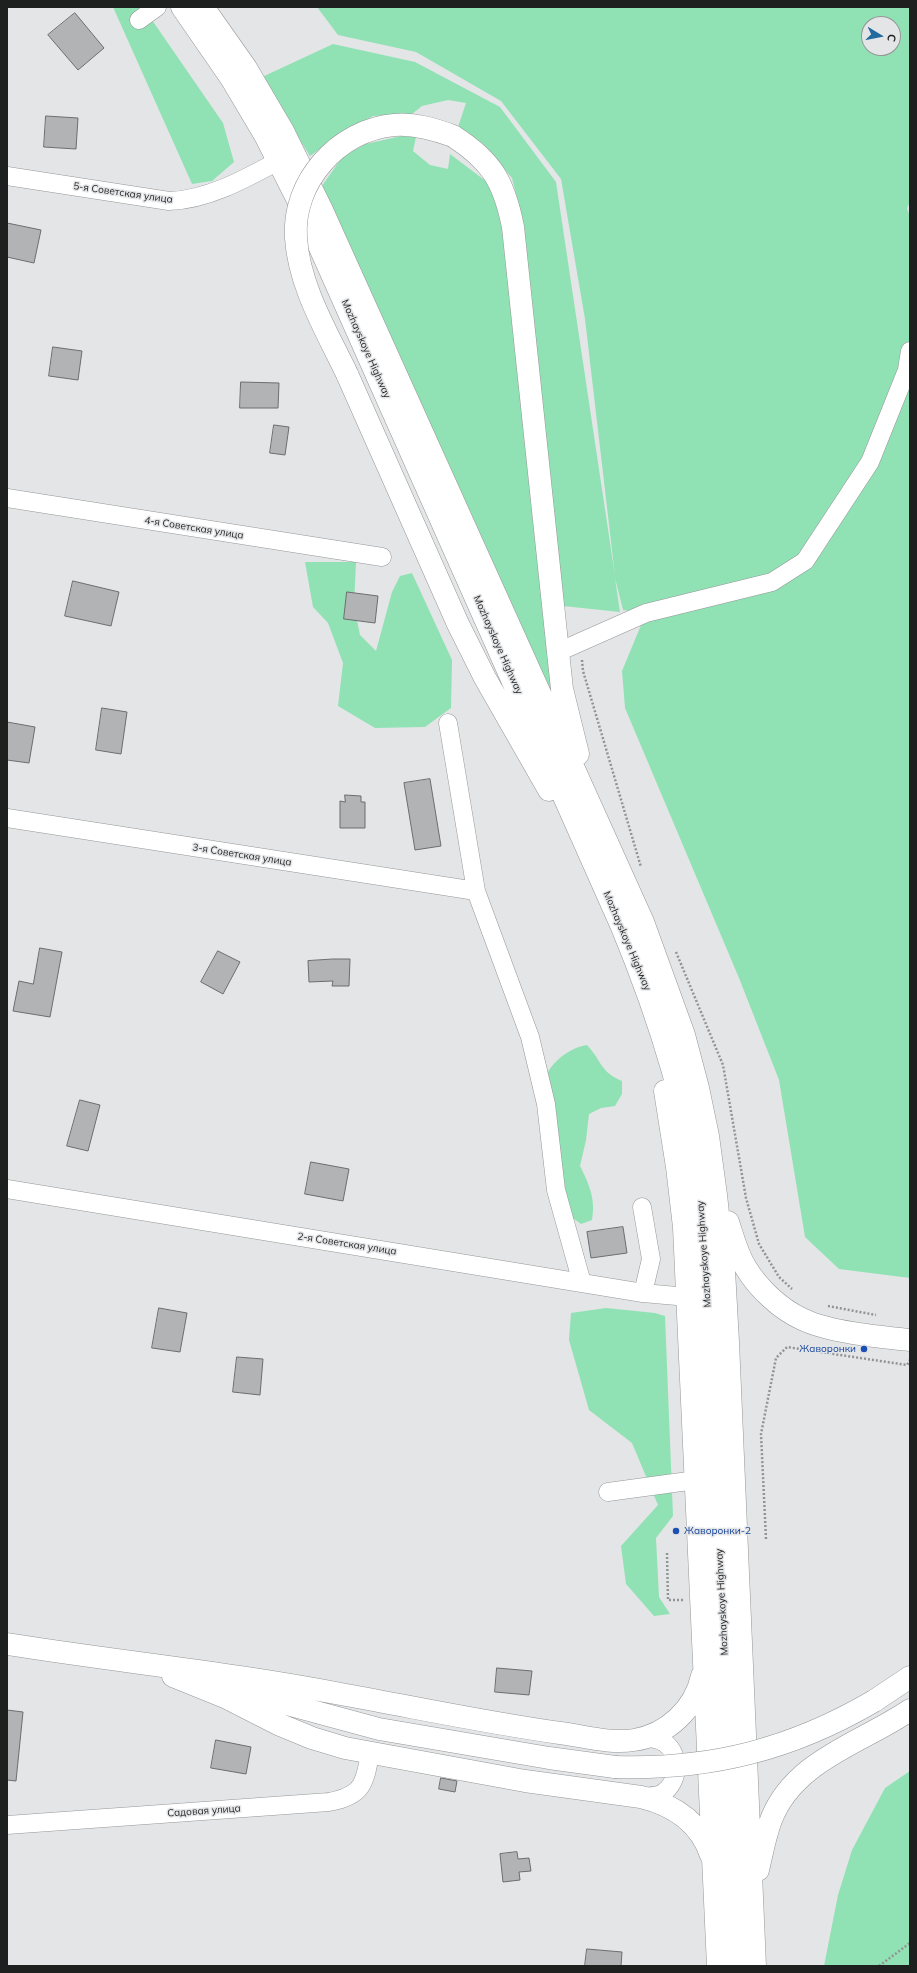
<!DOCTYPE html>
<meta charset="utf-8">
<style>
body{margin:0}
#map{position:relative;width:917px;height:1973px;overflow:hidden;background:#e4e5e7;font-family:Mulish,sans-serif}
canvas{display:block}
.frame{position:absolute;inset:0;border:8px solid #1e1f1f;pointer-events:none}
.north{position:absolute;left:861px;top:16px;width:40px;height:40px;box-sizing:border-box;background:#e4e5e7;border:1px solid #959697;border-radius:50%;rotate:100deg;font-size:11px;font-weight:700;line-height:16px;text-align:center;color:#1e1f1f}
.north::after{content:'';display:block;margin:auto;width:14px;height:18px;background:#216b9f;clip-path:polygon(50% 0,100% 100%,50% 72%,0 100%)}
</style>
<div id="map">
<canvas width="917" height="1973"></canvas>
<div class="frame"></div>
<div class="north">С</div>
</div>
<script>
const ctx = document.querySelector('canvas').getContext('2d');
ctx.lineJoin = 'round';
function paint(path, color) { ctx.fillStyle = color; ctx.fill(path, 'evenodd'); }
function stroke(path, color, width, dash) { ctx.strokeStyle = color; ctx.lineWidth = width; ctx.lineCap = dash ? 'butt' : 'round'; ctx.setLineDash(dash || []); ctx.stroke(path); }
function write(font, color, halo, rows, align = 'center') {
  ctx.font = font + ' Mulish,sans-serif'; ctx.lineWidth = 3; ctx.setLineDash([]); ctx.textBaseline = 'middle'; ctx.strokeStyle = halo; ctx.fillStyle = color; for (const [text, x, y, turn = 0] of rows) {
    ctx.save(); ctx.translate(x, y); ctx.rotate((+turn || 0) * Math.PI / 180); ctx.textAlign = isNaN(turn) ? turn : align; if (halo) ctx.strokeText(text, 0, 0); ctx.fillText(text, 0, 0); ctx.restore();
  }
}
const green = new Path2D(`
 M 113,7 L 143,7 L 223,123 L 234,162 L 212,181 L 192,184 Z
 M 317,7 L 910,7 L 910,202 L 907,208 L 910,217 L 910,1278 L 839,1269 L 805,1237 L 779,1080 L 739,978 L 625,708 L 622,671 L 646,613 L 623,610 L 615,578 L 620,612 L 563,606 L 523,222 L 512,178 L 482,143 L 458,127 L 466,103 L 448,100 L 422,106 L 412,114 L 373,116 L 349,128 L 310,156 L 260,78 L 333,44 L 415,62 L 500,107 L 556,182 L 615,576 L 585,319 L 561,179 L 501,101 L 416,52 L 338,35 ZM 869,24 L 893,24 L 893,48 L 869,48 Z
 M 401,136 L 416,137 L 413,151 L 430,165 L 448,169 L 450,154 L 491,185 L 506,228 L 560,715 L 319,190 L 343,156 L 366,144 Z
 M 305,562 L 356,562 L 354,605 L 360,635 L 376,651 L 392,592 L 400,576 L 412,573 L 452,660 L 451,708 L 425,727 L 375,728 L 338,706 L 343,663 L 328,623 L 313,607 Z
 M 587,1045 C 602,1061 600,1072 622,1081 L 622,1094 L 615,1106 L 601,1108 L 589,1114 L 586,1140 L 580,1166 C 589,1184 596,1199 592,1220 L 581,1224 L 570,1216 L 547,1085 C 547,1081 547,1075 548,1072 C 556,1058 573,1047 587,1045 Z
 M 606,1308 L 655,1313 L 665,1316 L 673,1516 L 656,1538 L 659,1597 L 670,1614 L 654,1616 L 626,1584 L 621,1546 L 658,1505 L 632,1443 L 589,1410 L 569,1340 L 571,1313 Z
 M 910,1771 L 910,1966 L 824,1966 L 838,1895 L 852,1850 L 885,1788 Z`);
const building = new Path2D(`
 M 75,13 L 104,48 L 78,70 L 48,35 Z
 M 46,116 L 78,118 L 76,149 L 44,147 Z
 M 7,223 L 41,230 L 34,263 L 7,257 Z
 M 53,347 L 82,351 L 78,380 L 49,376 Z
 M 241,382 L 279,383 L 278,408 L 240,408 Z
 M 274,425 L 289,427 L 285,455 L 270,453 Z
 M 73,581 L 119,592 L 111,626 L 65,616 Z
 M 347,592 L 378,596 L 375,623 L 344,619 Z
 M 102,708 L 127,712 L 121,754 L 96,750 Z
 M 7,722 L 35,727 L 29,763 L 7,760 Z
 M 430,779 L 441,846 L 415,850 L 404,783 Z
 M 345,795 L 361,796 L 361,802 L 365,802 L 365,828 L 340,828 L 340,801 L 345,802 Z
 M 40,948 L 62,952 L 50,1017 L 13,1011 L 19,981 L 33,984 Z
 M 218,951 L 240,962 L 223,994 L 201,982 Z
 M 333,959 L 350,959 L 349,986 L 332,986 L 333,981 L 309,982 L 308,961 Z
 M 80,1100 L 100,1105 L 88,1151 L 67,1146 Z
 M 311,1162 L 349,1169 L 343,1201 L 305,1194 Z
 M 623,1227 L 627,1253 L 591,1258 L 587,1232 Z
 M 159,1308 L 187,1313 L 180,1352 L 152,1348 Z
 M 237,1357 L 263,1359 L 260,1395 L 233,1392 Z
 M 497,1668 L 532,1671 L 529,1695 L 495,1692 Z
 M 7,1710 L 23,1712 L 16,1781 L 7,1780 Z
 M 216,1740 L 251,1747 L 246,1774 L 211,1768 Z
 M 441,1778 L 457,1781 L 455,1792 L 439,1789 Z
 M 517,1852 L 518,1859 L 529,1858 L 531,1871 L 519,1872 L 520,1880 L 503,1882 L 500,1854 Z
 M 587,1949 L 622,1952 L 621,1966 L 585,1966 Z`);
const path = new Path2D(`
 M 582,660 L 583,671 L 641,867
 M 676,952 L 723,1065 L 746,1198 L 759,1244 L 779,1277 L 792,1289
 M 828,1306 L 876,1315
 M 766,1539 L 761,1434 L 776,1358 L 787,1347 L 907,1365 L 910,1360
 M 667,1553 L 668,1600 L 683,1600
 M 879,1966 L 910,1943`);
const minor = new Path2D(`
 M 139,20 L 157,7
 M 7,176 L 169,201 C 207,200 245,179 278,161
 M 7,498 L 382,557
 M 558,652 L 646,613 L 772,582 L 805,561 L 870,462 L 907,370 L 910,351
 M 448,723 L 476,891 L 530,1037 L 546,1104 L 556,1190 L 582,1283
 M 7,818 L 476,891
 M 7,1189 L 643,1293 L 688,1297
 M 642,1207 L 651,1259 L 643,1293
 M 608,1492 L 696,1480
 M 641,1797 C 648,1796 657,1797 663,1793 C 679,1782 681,1755 665,1743 C 659,1739 651,1738 644,1737
 M 7,1825 L 329,1802 C 362,1796 365,1784 370,1753`);
const major = new Path2D(`
 M 182,7 L 231,78 L 266,137 L 306,216 L 622,927 C 658,1014 687,1103 700,1197 C 704,1222 705,1247 707,1272 L 738,1966
 M 203,7 L 246,68 L 283,131 L 321,208 L 643,922 L 684,1035 L 698,1088 L 708,1136 L 716,1195 L 724,1270 L 728,1342 L 755,1966
 M 453,136 C 492,161 504,182 513,227 L 558,652 L 562,689 L 578,754
 M 347,374 L 458,624 L 485,678 L 549,790
 M 665,1091 L 677,1167 L 684,1227 L 718,1966
 M 728,1222 C 733,1237 737,1254 746,1268 C 758,1288 780,1309 802,1319 C 828,1332 880,1337 910,1340
 M 7,1644 C 120,1662 234,1673 346,1695 C 418,1708 488,1723 560,1733 C 584,1736 610,1744 634,1740 C 667,1735 695,1709 702,1676
 M 173,1676 L 225,1697 L 278,1724 L 312,1738 L 345,1748 L 525,1781 L 641,1797 C 674,1805 700,1822 711,1855
 M 231,1689 L 379,1729 L 549,1758 L 615,1767
 M 874,1701 L 910,1677
 M 758,1870 C 762,1853 765,1836 771,1820 C 794,1760 862,1743 910,1710`);
const majorBridge = new Path2D(`
 M 347,374 C 327,332 299,286 296,238 C 292,182 338,130 394,125 C 414,123 434,129 453,136
 M 615,1767 C 711,1770 792,1749 874,1701`);
const markers = [
 [864,1349,4,"#1a4fb4"],
 [676,1531,4,"#1a4fb4"]
];
const streetNames = [
 ["5-я Советская улица",123,193,8],
 ["Mozhayskoye Highway",366,349,66],
 ["4-я Советская улица",194,528,9],
 ["Mozhayskoye Highway",498,645,66],
 ["3-я Советская улица",242,855,9],
 ["Mozhayskoye Highway",627,941,67],
 ["2-я Советская улица",347,1244,9],
 ["Mozhayskoye Highway",704,1254,-94],
 ["Mozhayskoye Highway",722,1602,-93],
 ["Садовая улица",204,1811,-4]
];
const transitNames = [
 ["Жаворонки",856,1349],
 ["Жаворонки-2",684,1531,"left"]
];
paint(green, '#90e2b4');
paint(building, '#b2b3b5');
stroke(building, '#6c6d6f', 1);
stroke(minor, '#949697', 19);
stroke(major, '#949697', 23);
stroke(path, '#929394', 2.5, [2, 2]);
stroke(minor, '#fff', 18);
stroke(major, '#fff', 22);
stroke(majorBridge, '#949697', 23, []);
stroke(majorBridge, '#fff', 22);
for (const [x, y, r, color] of markers) { const dot = new Path2D(); dot.arc(x, y, r, 0, 2 * Math.PI); ctx.fillStyle = color; ctx.fill(dot); stroke(dot, '#e4e5e7', 1.5); }
write('10px', '#1e1f1f', '#e4e5e7', streetNames);
write('10px', '#164399', '#e4e5e7', transitNames, 'right');
</script>
